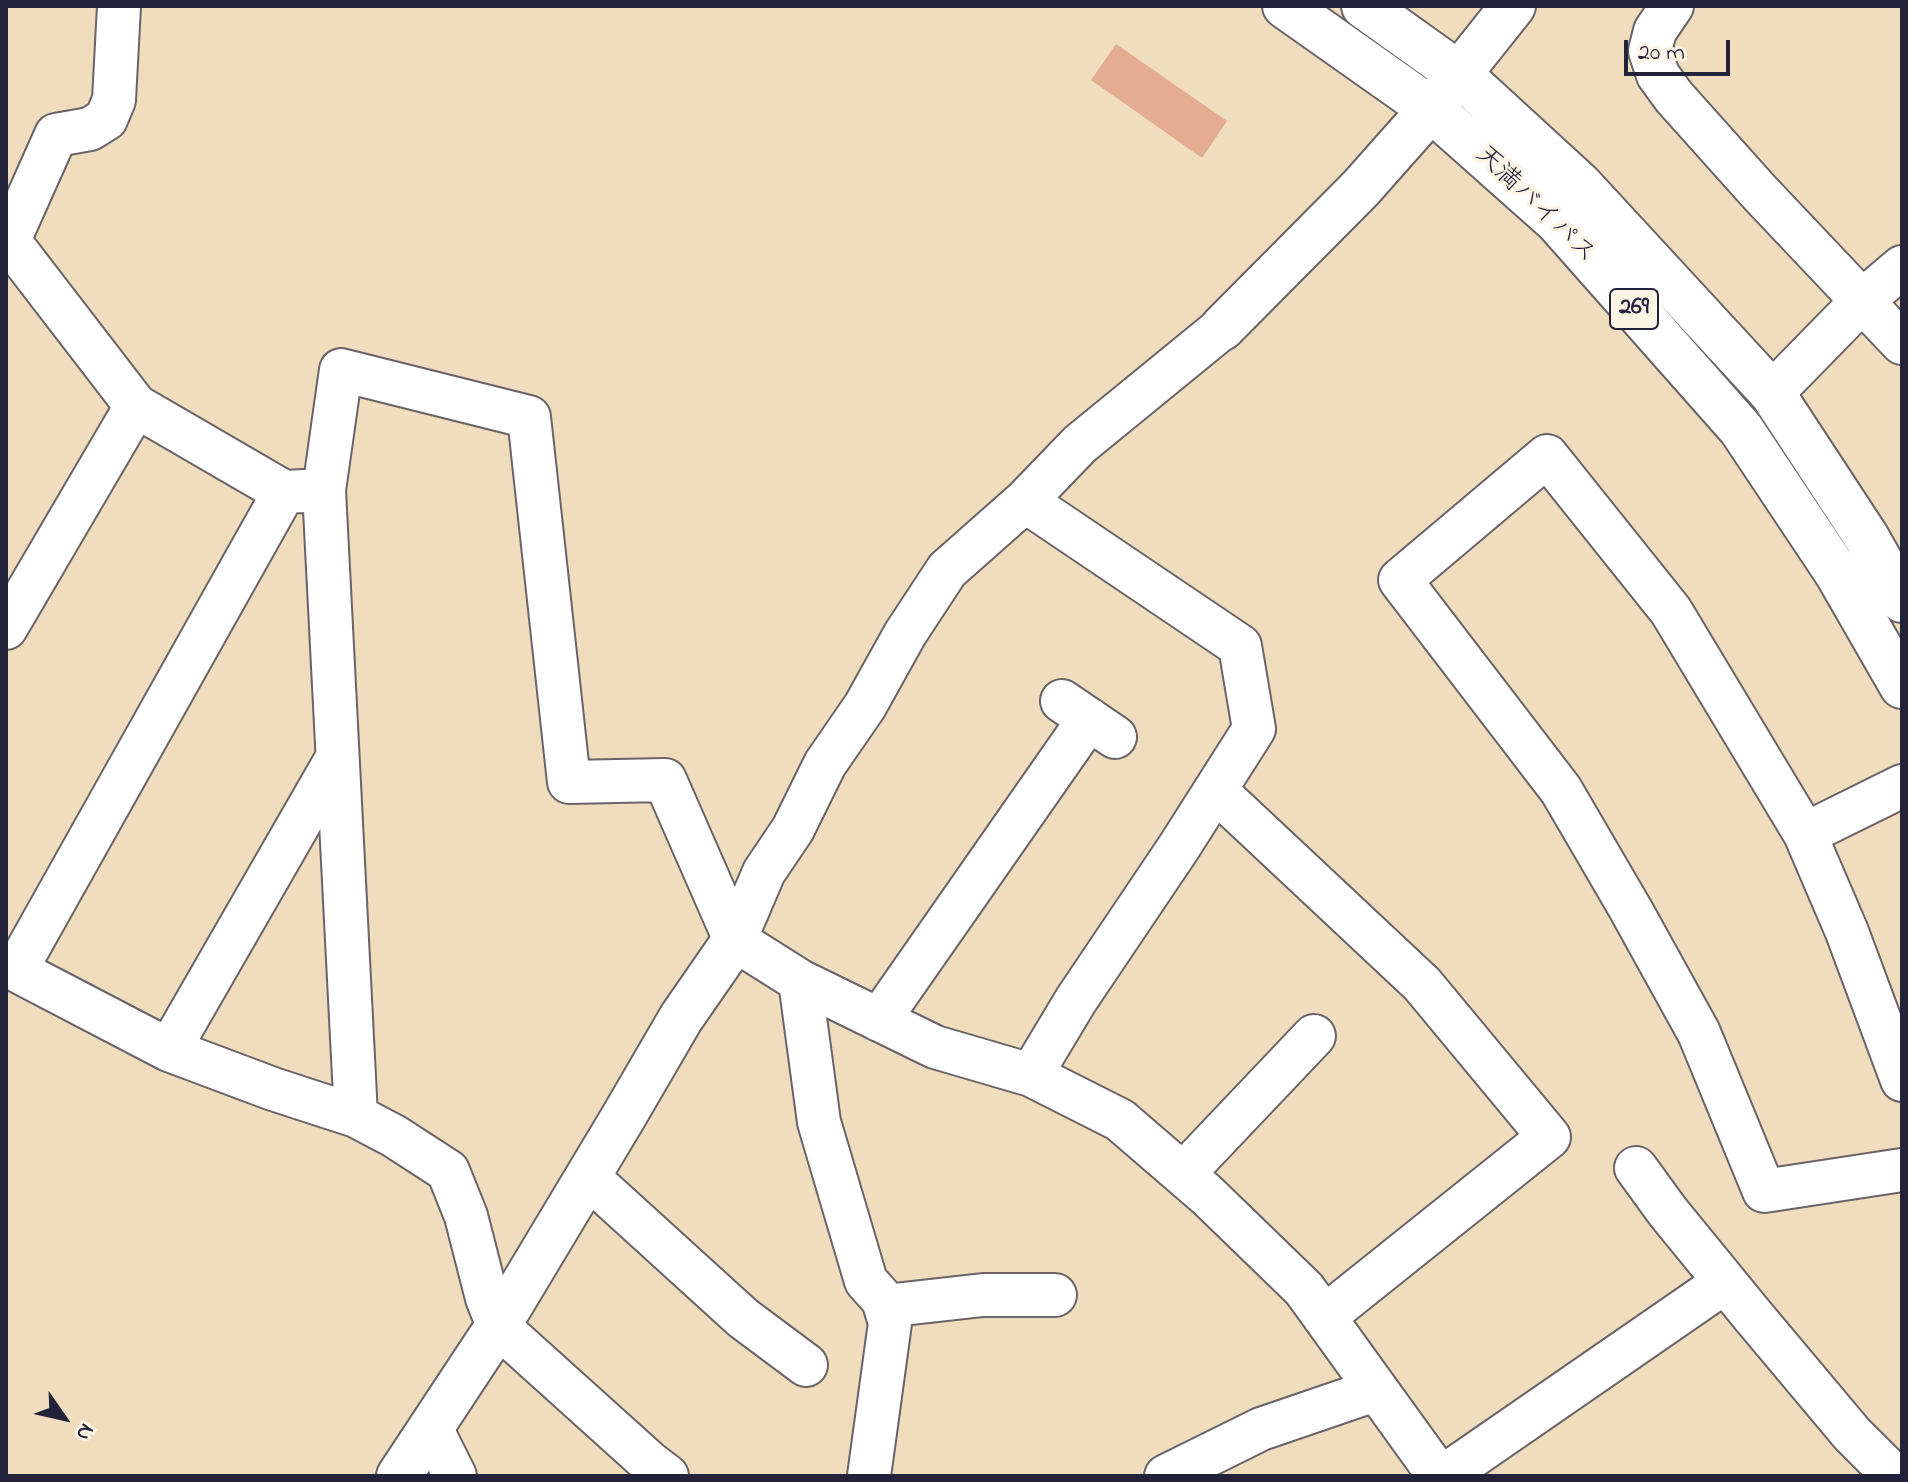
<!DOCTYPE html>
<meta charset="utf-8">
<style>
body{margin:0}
#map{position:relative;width:1908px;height:1482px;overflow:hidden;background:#f0ddbd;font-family:"Indie Flower",sans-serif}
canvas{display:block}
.frame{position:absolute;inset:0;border:8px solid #22223b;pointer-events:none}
.north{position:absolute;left:24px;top:1378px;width:80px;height:80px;-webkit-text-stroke:6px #fcf5e5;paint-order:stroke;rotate:124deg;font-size:22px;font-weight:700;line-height:32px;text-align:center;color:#22223b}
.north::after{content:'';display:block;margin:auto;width:28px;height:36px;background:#22223b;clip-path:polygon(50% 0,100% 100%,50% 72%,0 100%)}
.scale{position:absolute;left:1624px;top:40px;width:106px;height:36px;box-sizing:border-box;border:4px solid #22223b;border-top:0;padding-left:10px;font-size:24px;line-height:28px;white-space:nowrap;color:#22223b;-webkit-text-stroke:6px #fcf5e5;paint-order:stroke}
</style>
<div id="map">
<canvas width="1908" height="1482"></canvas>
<div class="frame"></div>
<div class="north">N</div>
<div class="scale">20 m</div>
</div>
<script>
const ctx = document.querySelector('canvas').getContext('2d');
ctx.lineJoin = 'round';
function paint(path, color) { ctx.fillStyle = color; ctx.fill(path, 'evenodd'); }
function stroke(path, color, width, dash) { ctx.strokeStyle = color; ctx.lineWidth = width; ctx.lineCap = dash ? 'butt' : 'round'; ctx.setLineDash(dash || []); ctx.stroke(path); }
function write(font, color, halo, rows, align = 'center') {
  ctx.font = font + ' "Indie Flower","Klee One",sans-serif'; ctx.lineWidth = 7; ctx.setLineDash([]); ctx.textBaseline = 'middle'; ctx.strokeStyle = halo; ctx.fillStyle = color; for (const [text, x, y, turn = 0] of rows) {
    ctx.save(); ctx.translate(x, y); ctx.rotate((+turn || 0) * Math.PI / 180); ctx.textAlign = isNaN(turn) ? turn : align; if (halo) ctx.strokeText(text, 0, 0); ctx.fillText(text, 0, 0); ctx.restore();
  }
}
const building = new Path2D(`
 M 1116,44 L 1227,121 L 1202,158 L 1091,80 Z`);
const minor = new Path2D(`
 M 1672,6 L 1655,31 L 1650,51 L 1658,75 L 1674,97 L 1760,193 L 1902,343
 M 6,237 L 136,406 L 284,492 L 324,490 L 356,1116
 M 6,247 L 56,135 L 90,129 L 106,119 L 114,100 L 119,6
 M 1772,393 L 1863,300 L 1902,267
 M 324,490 L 341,370 L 529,417 L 569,782 L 665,780 L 735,940 L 800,981 L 935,1047 L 1031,1075 L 1120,1120 L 1207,1195 L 1304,1289 L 1439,1476
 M 1025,501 L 1240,646 L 1254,729 L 1179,847 L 1076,1000 L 1031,1075
 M 6,628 L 136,406
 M 1062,701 L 1115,737
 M 1215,790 L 1422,984 L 1549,1137 L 1324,1317
 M 1805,834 L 1902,786
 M 735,940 L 764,872 L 793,829 L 825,764 L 865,706 L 905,634 L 947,570 L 1025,501 L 1080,444 L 1222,328
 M 6,965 L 169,1050 L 273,1089 L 356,1116 L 394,1136 L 448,1171 L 466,1216 L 487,1298 L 498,1326 L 650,1463 L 667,1476
 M 16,970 L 284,492
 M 800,981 L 819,1122 L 866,1281 L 883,1300 L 890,1323 L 869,1476
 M 879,1020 L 1089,719
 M 169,1050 L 337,758
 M 1902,1080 L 1847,932 L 1805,834 L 1671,611 L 1547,456 L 1400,580 L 1561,790 L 1631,910 L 1699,1033 L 1764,1191 L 1902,1170
 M 1636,1168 L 1668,1212 L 1753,1316 L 1852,1434 L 1894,1476
 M 1183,1174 L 1314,1036
 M 588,1177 L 743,1318 L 806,1365
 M 885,1306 L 983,1295 L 1055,1295
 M 431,1428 L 455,1476
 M 1166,1476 L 1261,1429 L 1375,1390
 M 1444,1476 L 1725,1282`);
const tertiary = new Path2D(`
 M 1222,328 L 1361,188 L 1431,109 L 1513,6
 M 399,1476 L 498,1326 L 624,1116 L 681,1018 L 735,940`);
const trunk = new Path2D(`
 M 1285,6 L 1431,109 L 1557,221 L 1741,429 L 1837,573 L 1902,686
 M 1364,6 L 1459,74 L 1580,185 L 1772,393 L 1867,538 L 1902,600`);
const shields = [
 [1634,309,48]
];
const shieldNames = [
 ["269",1634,309]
];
const streetNames = [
 ["天満バイパス",1534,206,44]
];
paint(building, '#e4ad91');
stroke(minor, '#6a6368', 46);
stroke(tertiary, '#6a6368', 48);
stroke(trunk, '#6a6368', 48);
stroke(minor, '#fff', 42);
stroke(tertiary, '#fff', 44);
stroke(trunk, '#fff', 44);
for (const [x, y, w] of shields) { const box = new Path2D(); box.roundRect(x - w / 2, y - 20, w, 40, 6); ctx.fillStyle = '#fcf5e5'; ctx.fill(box); stroke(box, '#22223b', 2); }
write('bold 24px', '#22223b', null, shieldNames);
write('26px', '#22223b', '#fcf5e5', streetNames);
</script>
